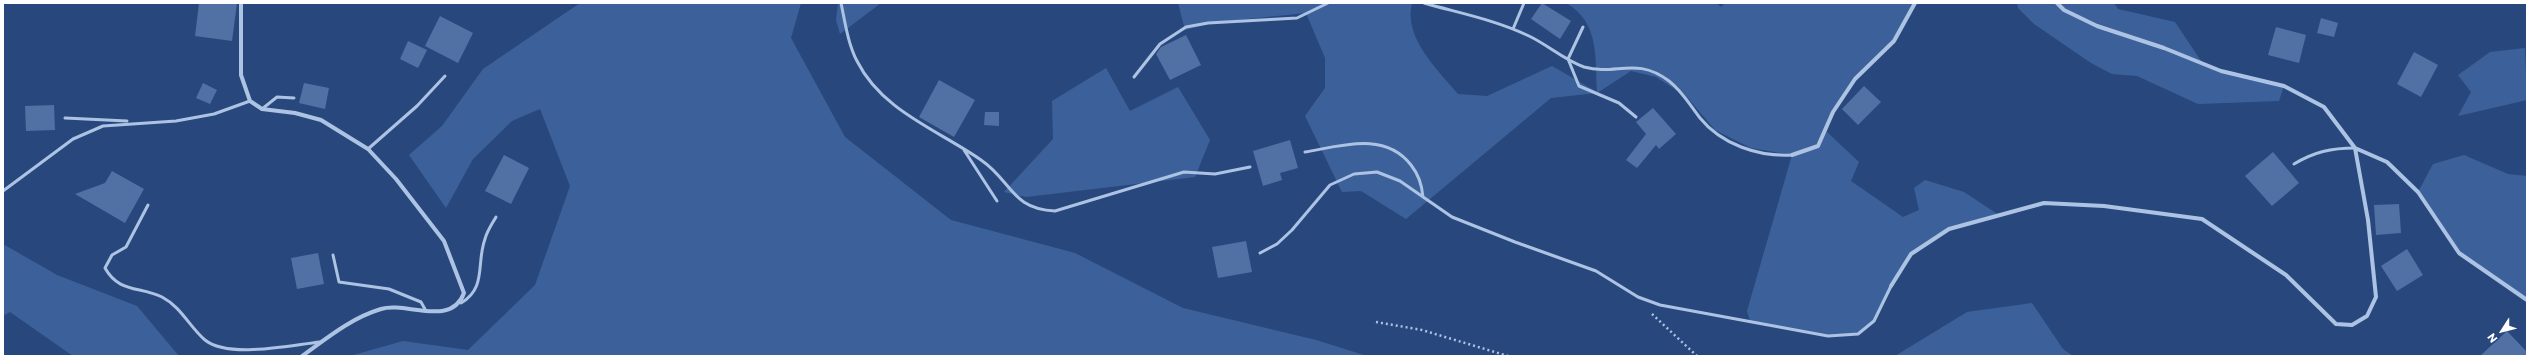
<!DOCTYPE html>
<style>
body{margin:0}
#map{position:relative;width:2530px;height:359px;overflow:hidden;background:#28487d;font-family:Commissioner,sans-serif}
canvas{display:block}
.frame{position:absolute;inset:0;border:4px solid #fff;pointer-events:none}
.north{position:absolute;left:2482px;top:311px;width:40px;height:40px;-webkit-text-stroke:3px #28487d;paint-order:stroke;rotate:234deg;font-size:11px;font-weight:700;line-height:16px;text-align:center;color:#fff}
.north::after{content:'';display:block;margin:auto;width:14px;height:18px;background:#fff;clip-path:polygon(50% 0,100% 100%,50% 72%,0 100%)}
</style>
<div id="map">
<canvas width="2530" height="359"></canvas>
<div class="frame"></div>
<div class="north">N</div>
</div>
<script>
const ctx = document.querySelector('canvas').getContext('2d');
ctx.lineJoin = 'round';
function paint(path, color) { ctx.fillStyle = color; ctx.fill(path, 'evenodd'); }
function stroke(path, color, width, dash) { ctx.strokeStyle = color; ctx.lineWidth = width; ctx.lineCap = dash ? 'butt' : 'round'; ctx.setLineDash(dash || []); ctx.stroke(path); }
const green = new Path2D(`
 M 580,3 L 801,3 L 791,38 L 845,137 L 951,220 L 1075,253 L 1183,308 L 1316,340 L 1367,356 L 350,356 L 403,341 L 468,350 L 535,285 L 570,186 L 540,109 L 512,121 L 473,159 L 446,208 L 409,155 L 442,126 L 483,69 Z
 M 838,3 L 881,3 L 840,34 L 836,20 Z
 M 1178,3 L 1412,3 C 1403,38 1438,70 1458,94 L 1487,96 L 1552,66 L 1597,92 C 1595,59 1600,22 1566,3 L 1716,3 L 1721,7 L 1725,3 L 1915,3 L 1894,41 L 1855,79 L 1833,112 L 1826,131 L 1859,162 L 1851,181 L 1903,217 L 1919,210 L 1914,188 L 1925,180 L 1964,192 L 1999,215 L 1949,229 L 1911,254 L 1874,321 L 1858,334 L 1828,336 L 1750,321 L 1747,311 L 1792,155 L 1751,148 L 1715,130 L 1687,97 L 1656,77 L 1631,71 L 1597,93 L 1551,98 L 1406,219 L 1361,191 L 1342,192 L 1305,116 L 1325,88 L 1325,58 L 1306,13 L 1217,22 L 1185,30 Z
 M 2017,3 L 2114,3 L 2118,9 L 2175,22 L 2203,64 L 2221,71 L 2284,86 L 2279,101 L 2198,104 L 2137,76 L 2112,74 L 2091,63 L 2034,24 L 2018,8 Z
 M 2525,48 L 2527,100 L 2458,116 L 2471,92 L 2458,75 L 2490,52 Z
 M 1106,68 L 1130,111 L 1178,87 L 1210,140 L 1195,177 L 1026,197 L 1004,192 L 1053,139 L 1052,101 Z
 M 2464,155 L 2508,174 L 2527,176 L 2527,300 L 2459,253 L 2418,192 L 2433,164 Z
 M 3,244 L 57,275 L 137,306 L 179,356 L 73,356 L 10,312 L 3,316 Z
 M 2032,303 L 2063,349 L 2073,356 L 1895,356 L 1967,312 Z`);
const building = new Path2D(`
 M 199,3 L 237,3 L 232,41 L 195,36 Z
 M 1542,3 L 1571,21 L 1560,39 L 1531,19 Z
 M 440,16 L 473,33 L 458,63 L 425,46 Z
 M 2321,18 L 2338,23 L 2334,37 L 2317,33 Z
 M 2276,27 L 2306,35 L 2299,63 L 2268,55 Z
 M 1186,35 L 1201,65 L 1170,80 L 1156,54 L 1161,47 Z
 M 408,41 L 427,50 L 418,68 L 400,59 Z
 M 2414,52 L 2438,65 L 2421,97 L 2397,84 Z
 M 939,80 L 975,100 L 954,137 L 919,117 Z
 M 203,83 L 217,90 L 210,104 L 196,98 Z
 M 304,83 L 329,88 L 325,109 L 299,103 Z
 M 1864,86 L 1881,102 L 1858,125 L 1842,109 Z
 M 54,105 L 55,130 L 26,131 L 25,106 Z
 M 1653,108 L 1676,134 L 1659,149 L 1656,145 L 1637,168 L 1626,160 L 1646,134 L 1636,122 Z
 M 985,112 L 999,112 L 999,126 L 984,125 Z
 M 1290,140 L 1298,168 L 1280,173 L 1282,180 L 1263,186 L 1253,151 Z
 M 2273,152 L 2299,183 L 2272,206 L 2245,176 Z
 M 504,155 L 529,168 L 511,204 L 485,191 Z
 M 112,171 L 144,189 L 125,223 L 75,194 L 105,183 Z
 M 2399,204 L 2401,233 L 2376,235 L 2374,205 Z
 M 1246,241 L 1252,272 L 1218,278 L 1212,247 Z
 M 2407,249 L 2423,275 L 2397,291 L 2381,266 Z
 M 318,253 L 324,284 L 297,289 L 291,258 Z
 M 2507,331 L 2527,352 L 2527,356 L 2480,356 Z`);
const path = new Path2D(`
 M 1652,314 L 1697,356
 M 1376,322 L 1422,330 L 1508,356`);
const lane = new Path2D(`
 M 841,3 C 845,22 848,44 857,61 C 882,111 938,130 981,160 C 1012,181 1011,209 1055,211 L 1184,172 L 1215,174 L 1250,167
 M 1424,3 C 1459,13 1496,20 1529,36 C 1548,45 1564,60 1584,67 C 1616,76 1636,56 1669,81 C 1682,91 1690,105 1700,118 C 1721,144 1758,157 1792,155
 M 1583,27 L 1568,59 L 1579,86 L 1619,103 L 1636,117
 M 1513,29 L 1524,3
 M 1134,77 L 1160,44 L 1186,27 L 1208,23 L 1297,18 L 1328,3
 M 262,109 L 277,97 L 294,98
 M 65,118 L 127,121
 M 368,149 L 417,106 L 445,76
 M 964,150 L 997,201
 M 1305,152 C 1341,146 1385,131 1411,165 C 1419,175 1422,185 1423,197
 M 2294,164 C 2314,152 2331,148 2355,148
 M 3,191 L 73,139 L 103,126 L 176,121 L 214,114 L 250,101
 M 148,205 L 126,247 L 112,255 L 105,268 C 119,293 139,286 162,297 C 181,307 189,326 205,340 C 229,359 291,345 320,342
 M 1260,253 L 1277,244 L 1292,230 L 1330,185 L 1354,174 L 1377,172 L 1400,181 L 1452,217 L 1515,242 L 1596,271 L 1638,297 L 1660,305 L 1828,336 L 1858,334 L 1874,321 L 1891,286
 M 333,255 L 339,282 L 389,289 L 421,302 L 426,311
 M 461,303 C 487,288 476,263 485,239 C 487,231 492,224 496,217`);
const street = new Path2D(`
 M 241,3 L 241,75 L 250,101 L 262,109 L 295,113 L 321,120 L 368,149 L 396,179 L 444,241 L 464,293 C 451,328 406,301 381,309 C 351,318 327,338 302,356
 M 2057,3 L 2064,10 L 2097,26 L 2164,48 L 2221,71 L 2284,86 L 2324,107 L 2355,148 L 2387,162 L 2418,192 L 2459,253 L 2527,300
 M 1792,155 L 1818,146 L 1833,112 L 1855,79 L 1894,41 L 1915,3
 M 1891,286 L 1911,254 L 1949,229 L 2044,203 L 2104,206 L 2202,219 L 2286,275 L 2336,324 L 2352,325 L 2367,316 L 2376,297 L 2368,220 L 2355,148`);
paint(green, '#3c619a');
paint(building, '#5171a5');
stroke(path, '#adc3e4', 2.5, [2, 3]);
stroke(lane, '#adc3e4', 3);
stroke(street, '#adc3e4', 4);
</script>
